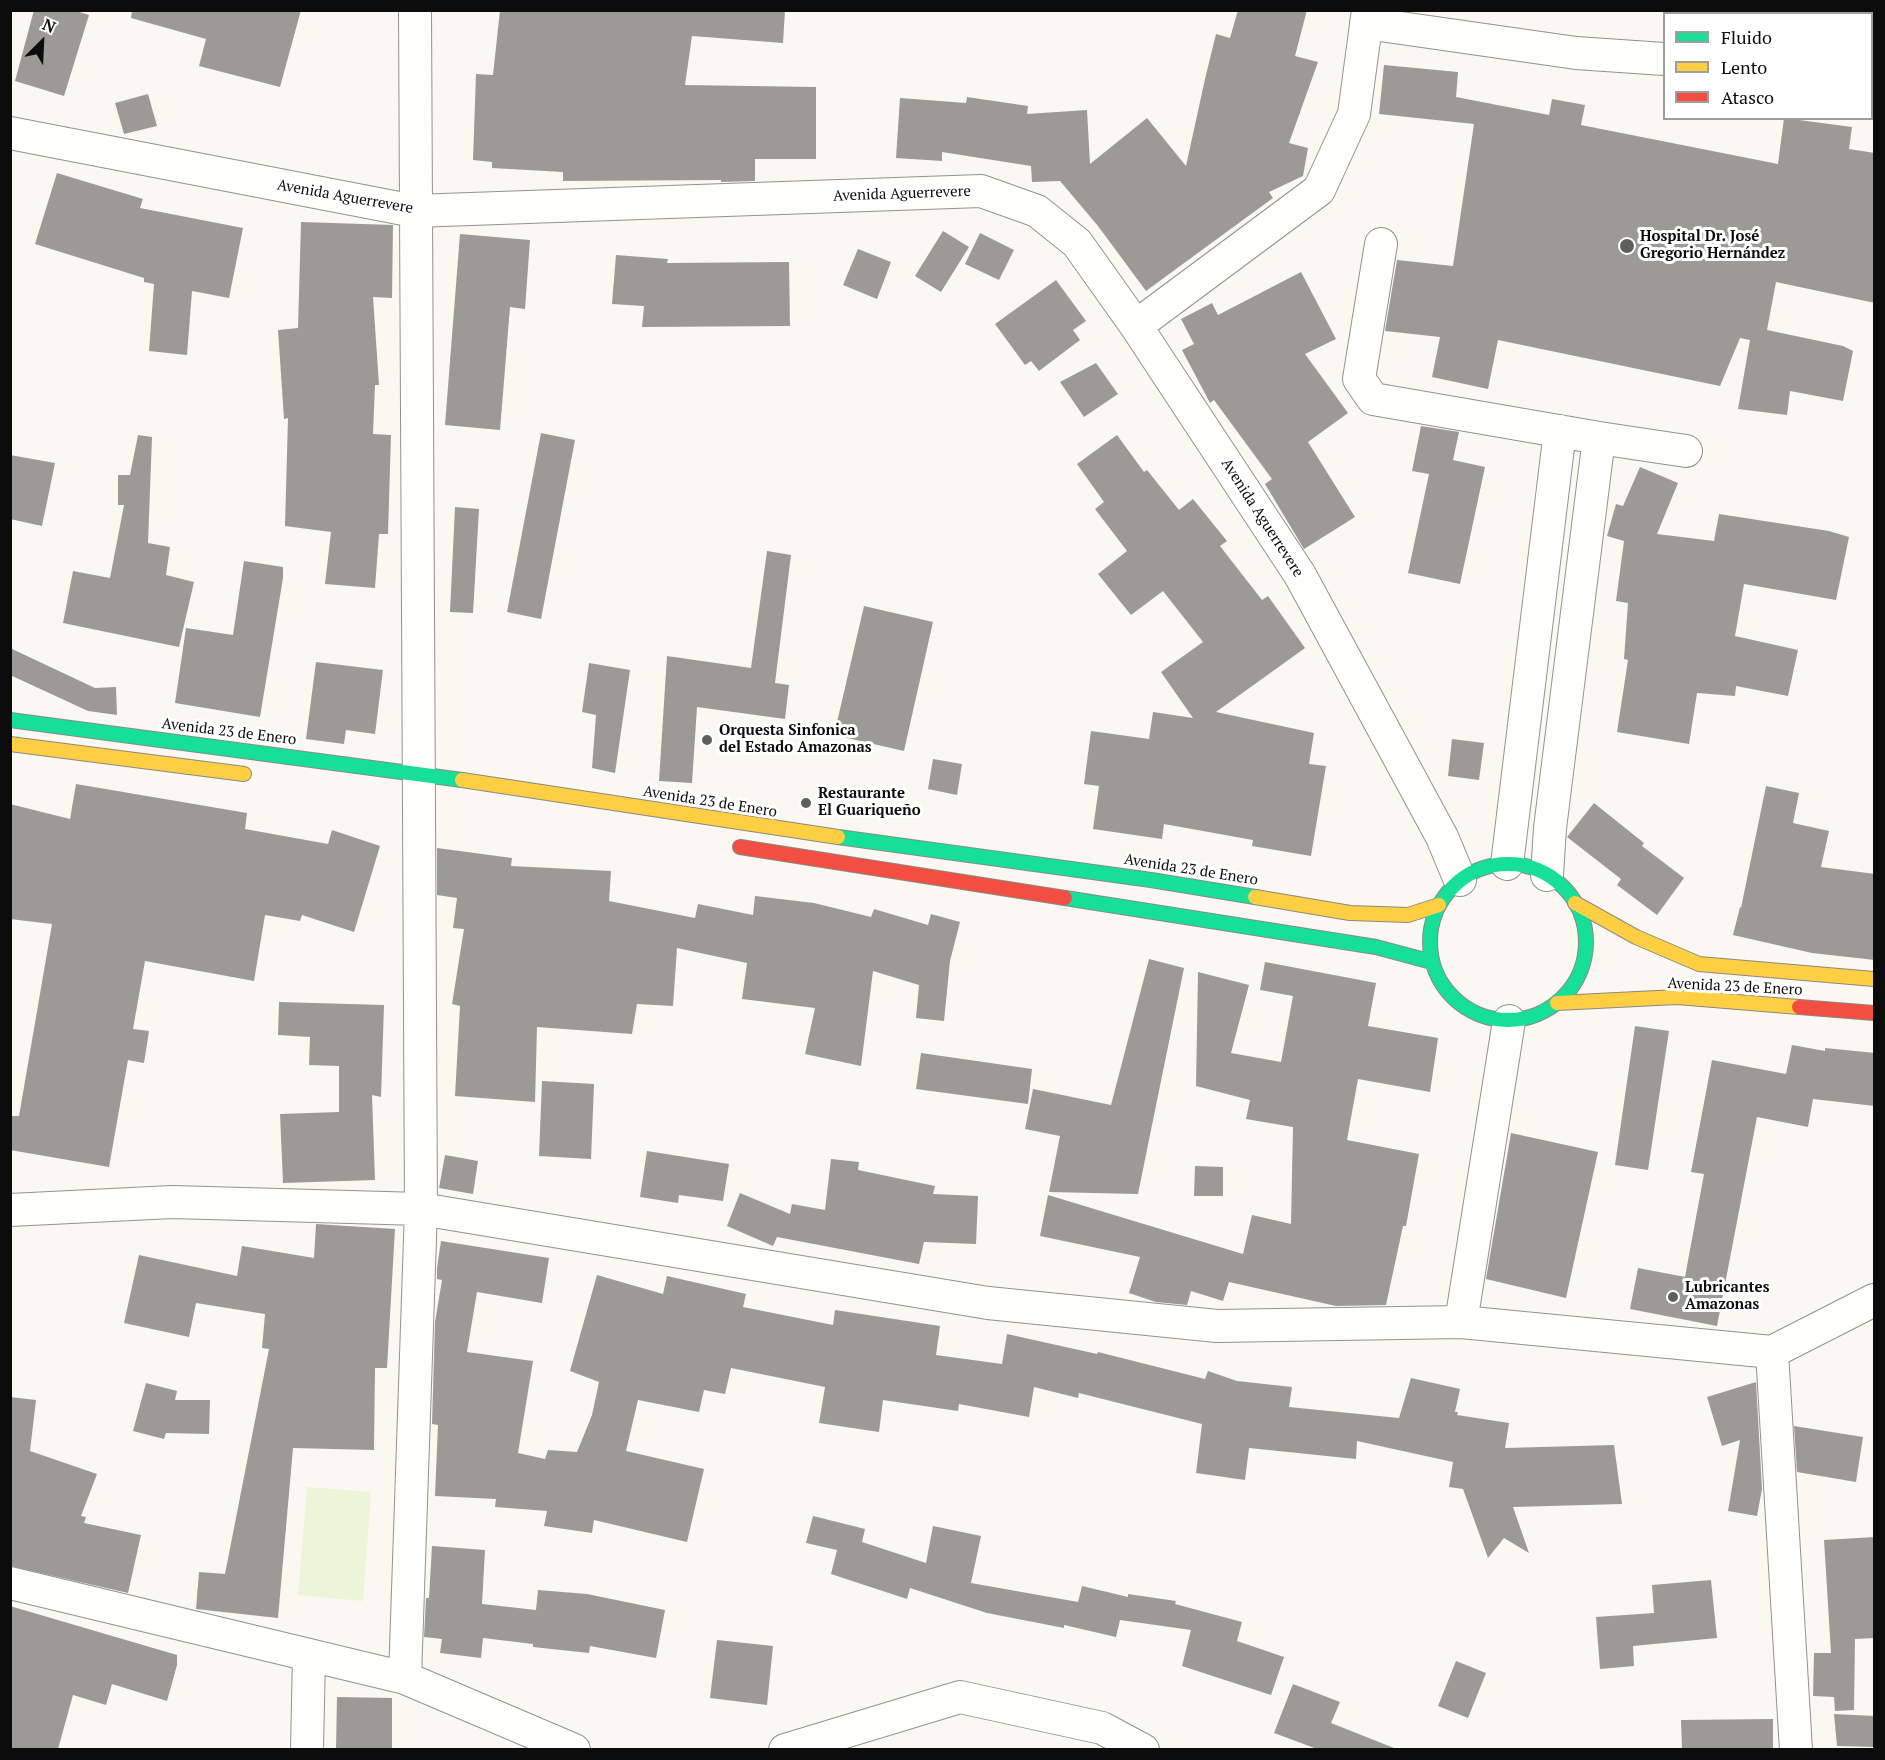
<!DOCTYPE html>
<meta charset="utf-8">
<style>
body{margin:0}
#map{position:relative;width:1885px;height:1760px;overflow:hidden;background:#faf8f0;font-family:"PT Serif",serif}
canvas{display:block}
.frame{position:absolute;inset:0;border:12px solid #0c0c0c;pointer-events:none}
.legend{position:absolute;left:1663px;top:12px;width:210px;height:108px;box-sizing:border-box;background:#fff;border:2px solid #9e9e9e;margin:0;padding:8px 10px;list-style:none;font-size:18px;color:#0c0c0c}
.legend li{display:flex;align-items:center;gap:12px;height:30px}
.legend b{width:30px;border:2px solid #9e9e9e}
.north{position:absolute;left:12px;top:12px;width:60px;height:60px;-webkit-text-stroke:4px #fff;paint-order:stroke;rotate:24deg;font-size:16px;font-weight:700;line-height:24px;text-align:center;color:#0c0c0c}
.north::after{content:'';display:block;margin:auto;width:21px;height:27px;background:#0c0c0c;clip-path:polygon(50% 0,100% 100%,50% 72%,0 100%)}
</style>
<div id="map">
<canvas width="1885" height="1760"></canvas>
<div class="frame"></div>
<ul class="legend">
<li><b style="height:8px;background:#16e098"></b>Fluido</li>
<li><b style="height:8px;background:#ffcf43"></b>Lento</li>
<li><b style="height:8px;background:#f24e42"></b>Atasco</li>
</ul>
<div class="north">N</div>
</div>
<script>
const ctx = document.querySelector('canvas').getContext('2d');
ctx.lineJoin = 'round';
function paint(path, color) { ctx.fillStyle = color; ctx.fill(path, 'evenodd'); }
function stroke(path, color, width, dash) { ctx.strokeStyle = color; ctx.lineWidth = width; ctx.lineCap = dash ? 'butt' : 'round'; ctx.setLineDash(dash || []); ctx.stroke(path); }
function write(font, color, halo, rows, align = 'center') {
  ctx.font = font + ' "PT Serif",serif'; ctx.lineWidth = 6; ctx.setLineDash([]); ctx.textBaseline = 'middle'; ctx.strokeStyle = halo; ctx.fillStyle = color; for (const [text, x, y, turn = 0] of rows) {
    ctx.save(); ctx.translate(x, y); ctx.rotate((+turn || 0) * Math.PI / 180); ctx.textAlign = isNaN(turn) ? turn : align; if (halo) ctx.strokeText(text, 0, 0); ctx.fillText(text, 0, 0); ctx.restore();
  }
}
const pitch = new Path2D(`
 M 307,1487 L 371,1492 L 363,1601 L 298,1595 Z`);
const building = new Path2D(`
 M 34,10 L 73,10 L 89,15 L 64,96 L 15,81 Z
 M 132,10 L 301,10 L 280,87 L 199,66 L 206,39 L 131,18 Z
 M 500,10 L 785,10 L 783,43 L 692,36 L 685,85 L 816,87 L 816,159 L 755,159 L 755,181 L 721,182 L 721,180 L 563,181 L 563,172 L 492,168 L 492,162 L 473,160 L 476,74 L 493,75 Z
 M 1238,10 L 1307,10 L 1295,56 L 1318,62 L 1289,143 L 1308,148 L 1303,176 L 1269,192 L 1273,198 L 1146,291 L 1098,226 L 1060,181 L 1032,182 L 1031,166 L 942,152 L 942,161 L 896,158 L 900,98 L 966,103 L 967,97 L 1028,106 L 1027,114 L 1087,110 L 1090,164 L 1147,118 L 1186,166 L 1205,79 L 1216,34 L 1230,38 Z
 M 1384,65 L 1458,72 L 1456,97 L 1549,115 L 1552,99 L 1585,105 L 1581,125 L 1778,164 L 1784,118 L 1852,127 L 1849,149 L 1875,153 L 1875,303 L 1776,282 L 1767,330 L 1843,346 L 1853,351 L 1843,401 L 1790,391 L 1787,415 L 1738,409 L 1750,340 L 1740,338 L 1720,386 L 1498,340 L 1488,389 L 1432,377 L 1440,337 L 1385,331 L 1397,260 L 1453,266 L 1474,124 L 1379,114 Z
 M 148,94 L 157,126 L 124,134 L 115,103 Z
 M 57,173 L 143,199 L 140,208 L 243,228 L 229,298 L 192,291 L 187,355 L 149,351 L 154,284 L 144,282 L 144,278 L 35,244 Z
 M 301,222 L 393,225 L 392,298 L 373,297 L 379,385 L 375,385 L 373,434 L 391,435 L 388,534 L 379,534 L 375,588 L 325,584 L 331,532 L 285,526 L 288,418 L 284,419 L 278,330 L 298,328 Z
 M 943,231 L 969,247 L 941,292 L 915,276 Z
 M 980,233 L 1014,250 L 999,280 L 965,264 Z
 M 460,234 L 530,240 L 525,309 L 510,307 L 500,430 L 445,425 Z
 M 858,249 L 891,262 L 877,299 L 843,285 Z
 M 616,255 L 668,259 L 667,263 L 789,262 L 790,326 L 642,327 L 644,306 L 612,304 Z
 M 1301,272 L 1336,339 L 1305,354 L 1348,413 L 1308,442 L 1355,517 L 1304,549 L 1265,484 L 1272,479 L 1214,400 L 1210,403 L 1182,350 L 1194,344 L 1181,319 L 1212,303 L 1218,315 Z
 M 1056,280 L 1086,321 L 1073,330 L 1080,340 L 1039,371 L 1031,361 L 1025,365 L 995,324 Z
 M 1096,363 L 1118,394 L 1084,417 L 1060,382 Z
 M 1421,426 L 1459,432 L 1453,460 L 1485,467 L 1460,584 L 1408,573 L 1429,474 L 1412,471 Z
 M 541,433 L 575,440 L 541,619 L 507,612 Z
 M 138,435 L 152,437 L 148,543 L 170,547 L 166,575 L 194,582 L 179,647 L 63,623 L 73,571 L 110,578 L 124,505 L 118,505 L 118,475 L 130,475 Z
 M 1117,435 L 1144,472 L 1147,470 L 1179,510 L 1193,499 L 1227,541 L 1220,546 L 1262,600 L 1268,596 L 1305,648 L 1216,712 L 1314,733 L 1309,764 L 1326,766 L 1311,856 L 1252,846 L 1253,840 L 1164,824 L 1162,839 L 1093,829 L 1099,786 L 1084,784 L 1091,731 L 1149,739 L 1153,712 L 1193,718 L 1161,672 L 1203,642 L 1163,591 L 1131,615 L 1098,574 L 1127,551 L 1095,509 L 1104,502 L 1077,464 Z
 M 10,455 L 55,463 L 42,526 L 10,519 Z
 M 1640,467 L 1678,483 L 1657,534 L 1714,541 L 1719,514 L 1829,531 L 1849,537 L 1836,600 L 1744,584 L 1735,636 L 1798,650 L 1788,696 L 1736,686 L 1735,696 L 1697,693 L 1689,744 L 1617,732 L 1628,660 L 1624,659 L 1628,603 L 1616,601 L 1624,541 L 1607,536 L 1616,504 L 1623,506 Z
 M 455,507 L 479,509 L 473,613 L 450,612 Z
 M 767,551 L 791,555 L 775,683 L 789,685 L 785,719 L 697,707 L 692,783 L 659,781 L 667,656 L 751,668 Z
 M 244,561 L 283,567 L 283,578 L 260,717 L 175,703 L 186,628 L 233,635 Z
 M 864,606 L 933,622 L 904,751 L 834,735 Z
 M 10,648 L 95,688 L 116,687 L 117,715 L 88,711 L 10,675 Z
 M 316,662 L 383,670 L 375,734 L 346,730 L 344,744 L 306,739 Z
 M 589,663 L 630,670 L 615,773 L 592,768 L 596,715 L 582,712 Z
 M 1452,739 L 1484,743 L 1479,780 L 1448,776 Z
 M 933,759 L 962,764 L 957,795 L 928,789 Z
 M 76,784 L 247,813 L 245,829 L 328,844 L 332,830 L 380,846 L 354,932 L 302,915 L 300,921 L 265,915 L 254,981 L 145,961 L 133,1029 L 149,1031 L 144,1063 L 128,1060 L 109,1167 L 10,1150 L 10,1116 L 19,1116 L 52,924 L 10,919 L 10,804 L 70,819 Z
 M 1766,786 L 1799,793 L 1793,823 L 1829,831 L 1821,867 L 1875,874 L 1875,960 L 1812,953 L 1733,935 L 1740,907 L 1741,908 Z
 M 1594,803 L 1644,843 L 1642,846 L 1684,878 L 1657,915 L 1617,885 L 1621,879 L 1567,837 Z
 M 437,848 L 512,858 L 511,866 L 611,871 L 609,901 L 695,918 L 698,904 L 753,915 L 755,896 L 814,903 L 871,917 L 874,909 L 928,925 L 931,914 L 960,922 L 950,961 L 944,1021 L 916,1018 L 919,985 L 873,971 L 861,1066 L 805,1054 L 815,1008 L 742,999 L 747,963 L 677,948 L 673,1006 L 637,1004 L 632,1034 L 537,1027 L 535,1102 L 455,1096 L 460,1006 L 452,1004 L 464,929 L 453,928 L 457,898 L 437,895 Z
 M 1149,959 L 1184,968 L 1138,1194 L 1049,1192 L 1060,1136 L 1025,1129 L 1033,1089 L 1111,1105 Z
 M 1265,962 L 1376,983 L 1368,1026 L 1438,1038 L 1430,1092 L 1358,1079 L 1347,1140 L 1419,1154 L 1406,1226 L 1403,1226 L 1386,1305 L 1336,1306 L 1229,1282 L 1223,1301 L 1191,1291 L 1187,1305 L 1156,1302 L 1129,1293 L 1140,1257 L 1040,1236 L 1048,1195 L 1243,1254 L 1252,1215 L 1291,1224 L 1293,1127 L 1246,1119 L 1250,1100 L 1196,1086 L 1198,972 L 1249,985 L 1231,1053 L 1281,1062 L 1293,996 L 1260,990 Z
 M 279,1002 L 384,1005 L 381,1097 L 372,1095 L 375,1180 L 283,1183 L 280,1114 L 339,1112 L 339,1066 L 309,1065 L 310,1037 L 278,1035 Z
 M 1635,1026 L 1669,1031 L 1648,1170 L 1615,1165 Z
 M 1792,1045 L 1825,1051 L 1825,1048 L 1875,1053 L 1875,1106 L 1813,1099 L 1808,1127 L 1757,1117 L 1717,1326 L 1630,1309 L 1638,1268 L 1685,1277 L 1704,1174 L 1691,1172 L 1712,1060 L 1786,1074 Z
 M 921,1053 L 1032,1069 L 1028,1104 L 916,1089 Z
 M 542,1081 L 594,1084 L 591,1159 L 539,1156 Z
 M 1511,1133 L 1598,1152 L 1566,1298 L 1486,1279 Z
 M 647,1151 L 729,1164 L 723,1201 L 679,1195 L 678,1203 L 640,1197 Z
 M 445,1155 L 478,1161 L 473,1194 L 439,1188 Z
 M 831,1159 L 859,1162 L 858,1170 L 935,1186 L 933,1194 L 978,1196 L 976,1244 L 924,1242 L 919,1264 L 777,1237 L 773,1246 L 727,1226 L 740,1193 L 790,1214 L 792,1204 L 825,1210 Z
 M 1195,1166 L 1223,1167 L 1223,1196 L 1194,1196 Z
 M 316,1224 L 395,1229 L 387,1368 L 375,1368 L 374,1450 L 293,1448 L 278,1618 L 196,1609 L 199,1572 L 225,1574 L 269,1349 L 262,1348 L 265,1314 L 196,1303 L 189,1337 L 124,1323 L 139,1255 L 237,1276 L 242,1246 L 314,1258 Z
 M 441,1241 L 549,1258 L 542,1303 L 477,1292 L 467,1352 L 533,1361 L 518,1453 L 545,1459 L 548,1450 L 577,1452 L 592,1415 L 599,1382 L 570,1371 L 597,1275 L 663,1294 L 667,1276 L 746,1294 L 743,1307 L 833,1325 L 835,1310 L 940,1326 L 936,1355 L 1002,1364 L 1007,1334 L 1097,1354 L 1098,1352 L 1205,1379 L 1208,1371 L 1237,1381 L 1292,1387 L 1289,1407 L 1399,1418 L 1411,1378 L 1460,1389 L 1455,1412 L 1458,1412 L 1457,1415 L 1509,1423 L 1505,1448 L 1614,1445 L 1622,1504 L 1513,1507 L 1529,1553 L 1504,1538 L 1488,1558 L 1463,1489 L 1449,1487 L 1453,1462 L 1357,1441 L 1356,1459 L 1249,1448 L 1245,1480 L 1196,1473 L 1202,1424 L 1079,1393 L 1078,1398 L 1034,1387 L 1029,1417 L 959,1404 L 958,1411 L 883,1400 L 879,1432 L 819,1423 L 825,1387 L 731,1368 L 725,1394 L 704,1390 L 699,1412 L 638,1400 L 626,1451 L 704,1469 L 687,1542 L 594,1520 L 592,1533 L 544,1526 L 547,1511 L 495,1507 L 496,1499 L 435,1496 L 438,1425 L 432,1424 L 435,1322 L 442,1280 L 437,1279 L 437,1268 Z
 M 1756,1382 L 1762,1489 L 1757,1516 L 1728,1511 L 1740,1440 L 1722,1446 L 1707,1397 Z
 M 146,1383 L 177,1391 L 175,1400 L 210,1400 L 209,1434 L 166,1433 L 164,1439 L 133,1431 Z
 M 10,1397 L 36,1400 L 30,1451 L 97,1474 L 81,1516 L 86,1517 L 84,1523 L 141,1535 L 128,1593 L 10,1566 Z
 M 1794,1426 L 1863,1437 L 1856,1482 L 1797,1472 Z
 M 813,1516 L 865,1529 L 862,1542 L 926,1563 L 933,1526 L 981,1536 L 971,1583 L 1078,1602 L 1082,1586 L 1128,1597 L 1128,1594 L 1176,1601 L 1175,1604 L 1242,1622 L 1237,1641 L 1284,1657 L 1271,1695 L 1182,1666 L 1191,1630 L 1120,1620 L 1116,1637 L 1064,1625 L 1064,1628 L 987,1613 L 910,1588 L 907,1599 L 831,1574 L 837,1550 L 806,1543 Z
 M 1875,1537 L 1875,1638 L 1855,1639 L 1854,1710 L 1835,1711 L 1834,1697 L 1813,1696 L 1814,1653 L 1831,1653 L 1824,1540 Z
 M 432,1546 L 485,1550 L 482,1604 L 536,1610 L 538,1590 L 587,1594 L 665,1610 L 656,1658 L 590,1646 L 589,1653 L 533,1647 L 533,1644 L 483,1638 L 481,1658 L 440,1653 L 442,1639 L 424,1637 L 426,1598 L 429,1598 Z
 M 1711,1580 L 1717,1638 L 1633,1646 L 1634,1666 L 1600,1669 L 1596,1617 L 1654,1613 L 1652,1585 Z
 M 10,1606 L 177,1655 L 177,1665 L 167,1701 L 112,1684 L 106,1705 L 73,1695 L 58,1749 L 10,1749 Z
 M 717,1640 L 773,1646 L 767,1705 L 710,1698 Z
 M 1456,1661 L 1486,1673 L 1468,1718 L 1438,1706 Z
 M 1293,1684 L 1340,1702 L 1331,1723 L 1394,1748 L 1394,1749 L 1317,1749 L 1274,1733 Z
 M 337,1697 L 392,1698 L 392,1749 L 336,1749 Z
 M 1834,1714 L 1875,1716 L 1875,1747 L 1837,1746 Z
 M 1773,1719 L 1773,1749 L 1682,1749 L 1681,1720 Z`);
const street = new Path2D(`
 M 1749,10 L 1749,14
 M 1366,23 L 1576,53 L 1664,59
 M 1872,65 L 1874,65
 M 10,133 L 414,211 L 981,191 L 1037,211 L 1077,243 L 1136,326 L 1300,575 L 1442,837 L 1460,880
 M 1381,244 L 1359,379 L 1373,399 L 1599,438 L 1686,451
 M 1136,326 L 1319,190 L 1354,114 L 1368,10
 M 1507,864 L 1560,431
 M 1547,875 L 1550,828 L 1599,438
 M 10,1210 L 172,1202 L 421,1209 L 988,1303 L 1217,1326 L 1461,1322 L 1772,1352 L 1874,1300
 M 1461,1322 L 1509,1021
 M 1772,1352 L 1796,1750
 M 10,1583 L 405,1678 L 574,1750
 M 405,1678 L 421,1209 L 415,10
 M 307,1750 L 309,1655
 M 785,1750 L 960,1697 L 1102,1728 L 1143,1750`);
const fast = new Path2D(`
 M 10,720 L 462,780
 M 838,837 L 1151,880 L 1255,897
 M1430 942a78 78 0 1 1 156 0a78 78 0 1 1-156 0Z
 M 1065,898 L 1376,947 L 1432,962`);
const slow = new Path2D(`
 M 10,744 L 244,774
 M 462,780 L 838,837
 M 1255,897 L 1350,913 L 1408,915 L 1439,905
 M 1575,903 L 1636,937 L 1699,964 L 1874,979
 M 1557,1003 L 1677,997 L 1799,1007`);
const jam = new Path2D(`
 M 740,847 L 1065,898
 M 1799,1007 L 1874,1013`);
const markers = [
 [1627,246,8,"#5f5f5c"],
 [707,740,6,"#5f5f5c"],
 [806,803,6,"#5f5f5c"],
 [1673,1297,6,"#5f5f5c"]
];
const streetNames = [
 ["Avenida Aguerrevere",902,194,-2],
 ["Avenida Aguerrevere",345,197,10],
 ["Avenida Aguerrevere",1262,518,57],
 ["Avenida 23 de Enero",229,732,7],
 ["Avenida 23 de Enero",710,802,9],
 ["Avenida 23 de Enero",1191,870,9],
 ["Avenida 23 de Enero",1735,987,3]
];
const poiNames = [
 ["Hospital Dr. José",1640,237],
 ["Gregorio Hernández",1640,254],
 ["Orquesta Sinfonica",719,731],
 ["del Estado Amazonas",719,748],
 ["Restaurante",818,794],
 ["El Guariqueño",818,811],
 ["Lubricantes",1685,1288],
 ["Amazonas",1685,1305]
];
paint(pitch, '#ecf5d8');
paint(building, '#9c9a96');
stroke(street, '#93928f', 34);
stroke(fast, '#8a8985', 16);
stroke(slow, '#8a8985', 16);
stroke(jam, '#8a8985', 16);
stroke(street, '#fefefd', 32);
stroke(fast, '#16e098', 14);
stroke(slow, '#ffcf43', 14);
stroke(jam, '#f24e42', 14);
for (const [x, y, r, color] of markers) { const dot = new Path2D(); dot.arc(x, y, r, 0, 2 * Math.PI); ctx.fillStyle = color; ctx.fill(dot); stroke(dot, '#fff', 2); }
write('15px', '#0c0c0c', '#fff', streetNames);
write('bold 15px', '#0c0c0c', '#fff', poiNames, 'left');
</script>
